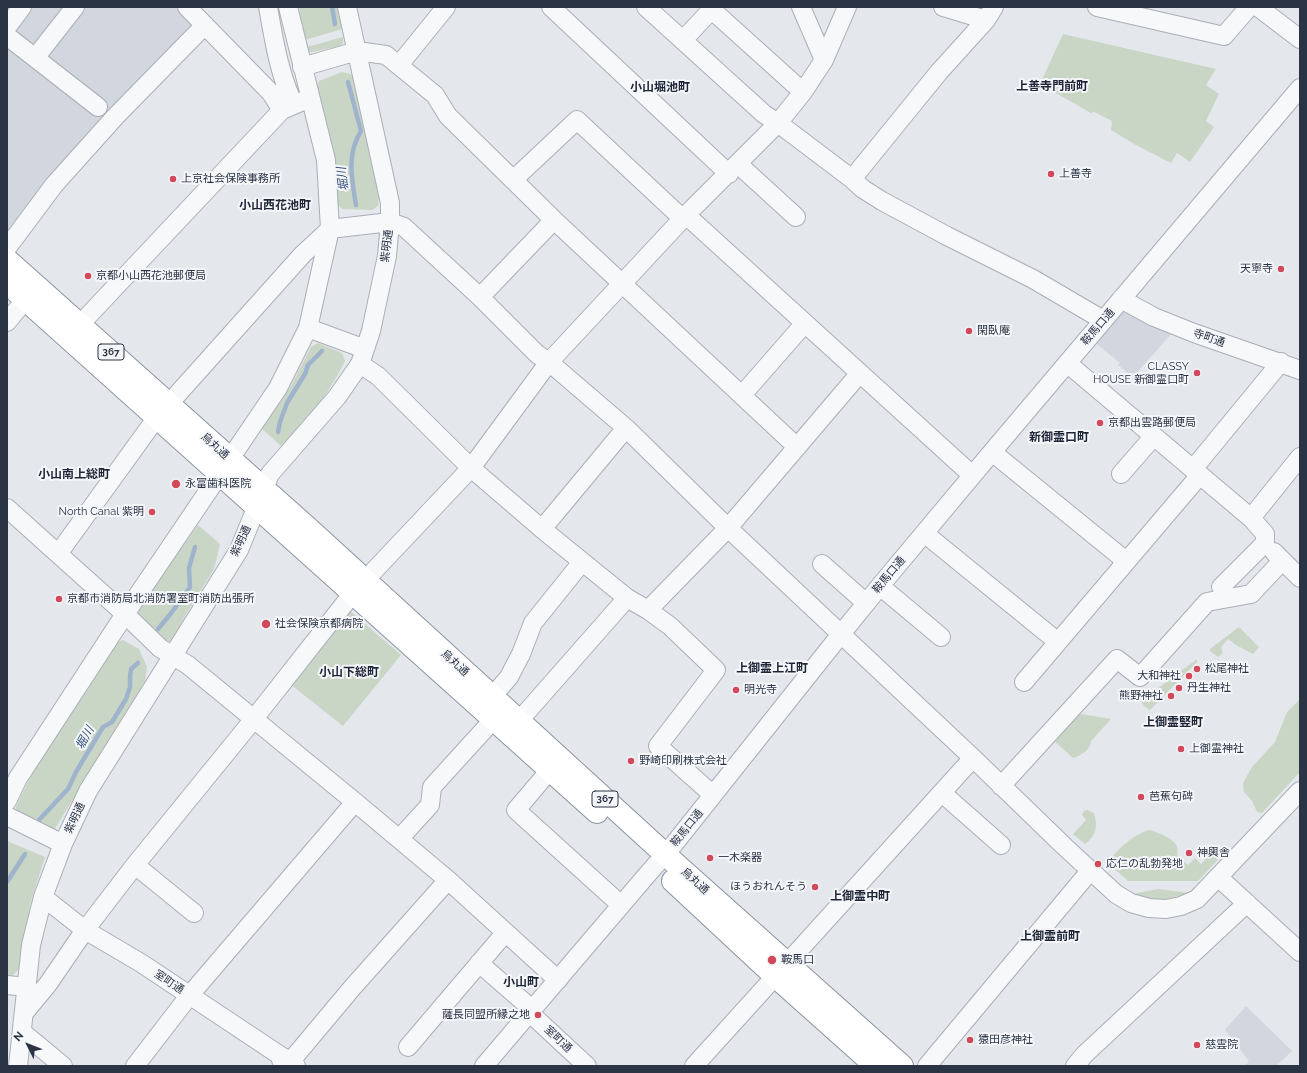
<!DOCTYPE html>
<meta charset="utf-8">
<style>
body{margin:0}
#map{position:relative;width:1307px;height:1073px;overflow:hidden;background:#e4e7ec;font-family:Raleway,sans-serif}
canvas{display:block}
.frame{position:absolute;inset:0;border:8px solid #2b3445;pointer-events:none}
.north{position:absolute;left:8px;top:1025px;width:40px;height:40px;-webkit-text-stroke:3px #f4f6f9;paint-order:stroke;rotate:312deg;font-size:11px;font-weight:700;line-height:16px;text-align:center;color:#2b3445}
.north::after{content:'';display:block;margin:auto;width:14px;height:18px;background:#2b3445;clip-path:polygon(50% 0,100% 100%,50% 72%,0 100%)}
</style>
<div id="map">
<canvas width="1307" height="1073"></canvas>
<div class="frame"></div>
<div class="north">N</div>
</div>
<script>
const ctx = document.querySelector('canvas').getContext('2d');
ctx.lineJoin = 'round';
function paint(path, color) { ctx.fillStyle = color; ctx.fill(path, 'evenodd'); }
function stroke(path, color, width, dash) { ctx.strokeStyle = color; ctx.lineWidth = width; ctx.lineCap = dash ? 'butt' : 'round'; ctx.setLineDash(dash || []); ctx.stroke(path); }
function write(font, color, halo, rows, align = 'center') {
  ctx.font = font + ' Raleway,"Noto Sans JP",sans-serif'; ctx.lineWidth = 4; ctx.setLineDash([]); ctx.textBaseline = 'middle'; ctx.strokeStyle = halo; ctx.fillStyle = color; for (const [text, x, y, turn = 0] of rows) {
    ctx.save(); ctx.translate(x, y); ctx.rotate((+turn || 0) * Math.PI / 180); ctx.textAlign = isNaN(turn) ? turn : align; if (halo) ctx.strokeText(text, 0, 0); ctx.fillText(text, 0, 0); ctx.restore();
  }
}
const built = new Path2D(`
 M 7,7 L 176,7 L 194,27 L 7,235 Z
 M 1126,309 L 1173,332 L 1133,377 L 1118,365 L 1120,363 L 1093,341 L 1119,311 Z
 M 1246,1006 L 1292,1051 L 1276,1066 L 1244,1066 L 1249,1061 L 1225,1030 Z`);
const green = new Path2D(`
 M 299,7 L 337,7 L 342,29 L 305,40 Z
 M 1063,34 L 1216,69 L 1206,85 L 1219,94 L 1206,121 L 1214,127 L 1190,162 L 1177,153 L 1171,163 L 1136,145 L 1111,130 L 1112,121 L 1094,112 L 1091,113 L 1040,84 Z
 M 343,37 L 343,43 L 340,46 L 312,52 L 310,52 L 307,47 Z
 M 342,72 L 350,74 L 355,79 L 379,195 L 378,206 L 372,210 L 343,209 L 337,205 L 316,89 L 319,81 Z
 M 318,343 L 342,353 L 345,361 L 336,378 L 317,408 L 281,446 L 262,429 L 291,386 L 311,347 Z
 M 198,525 L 220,544 L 214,569 L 185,616 L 171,642 L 160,638 L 140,620 L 138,607 Z
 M 348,609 L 401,655 L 343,726 L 290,684 Z
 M 1239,627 L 1259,647 L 1253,654 L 1236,645 L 1228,639 L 1221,647 L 1223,653 L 1218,657 L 1210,651 L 1210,649 Z
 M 123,640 L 139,649 L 147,667 L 145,681 L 53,832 L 15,811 L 16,807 C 42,749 80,697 115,643 Z
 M 1197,659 L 1197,662 L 1150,710 L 1144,706 L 1141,701 Z
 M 1300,699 L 1300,772 L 1262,813 L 1257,812 L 1252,801 L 1244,792 L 1243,783 L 1252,767 L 1275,742 L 1287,712 Z
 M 1075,713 L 1111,719 L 1091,741 C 1091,750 1080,756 1073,758 L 1052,739 Z
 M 1087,810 L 1094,813 C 1098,826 1096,836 1085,844 L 1073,834 L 1086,820 L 1082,815 L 1084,811 Z
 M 1150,830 C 1160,834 1182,840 1177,855 L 1188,865 L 1195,858 L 1201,864 L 1215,849 L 1225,852 L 1198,881 L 1128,881 L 1109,864 C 1112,852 1137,832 1150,830 Z
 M 7,841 L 45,857 L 30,904 L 24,964 L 9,979 L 7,979 Z
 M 1158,889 L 1189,893 L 1159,901 L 1132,894 Z`);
const stream = new Path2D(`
 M 332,7 L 335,24
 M 348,82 L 361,131 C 346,155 352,179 356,205
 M 278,432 L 280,422 L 287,403 L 305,374 L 308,365 L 322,351
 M 158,629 L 172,612 L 190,587 L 189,568 L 195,547
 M 39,820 L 68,789 L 76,772 L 103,727 L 112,722 L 126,699 L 130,687 L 130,678 L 131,669 L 138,663
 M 7,882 L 25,854`);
const minor = new Path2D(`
 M 187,7 L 271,93 L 282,110 L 310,98
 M 268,7 C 274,40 279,74 294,105
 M 551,7 L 729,174
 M 646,7 L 764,114 L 778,123 L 852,179 L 863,189 L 882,201 L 947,236 L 1033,279 L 1103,320
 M 801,7 L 824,60
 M 943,7 L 986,20
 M 1097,7 L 1224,36 L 1249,7
 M 1258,7 L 1300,39
 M 712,10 L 803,92
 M 7,27 L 22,7
 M 7,36 L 98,107
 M 683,40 L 714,7
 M 35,58 L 75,7
 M 399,65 L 446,7
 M 302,67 L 357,51 L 386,55 L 435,95 L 448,116 L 554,220 L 797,447
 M 738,164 L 796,217
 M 852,179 L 939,72 L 986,20 L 994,7
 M 513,180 L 577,120 L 683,219
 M 686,215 L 972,475
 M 7,248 L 54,185 L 115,117 L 205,25
 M 480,297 L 554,220
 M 1121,299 L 1154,317 L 1194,333 L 1300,370
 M 7,322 L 26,299
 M 308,328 L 365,349
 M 70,335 L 282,110
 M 1067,363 L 1251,518 L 1265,534 L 1265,543 L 1221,587
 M 360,364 L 378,376 L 471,468 L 542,529 L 627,598 L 648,610 L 670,626 L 716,670 L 658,746 L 713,795
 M 742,395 L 805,323
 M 992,452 L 1126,561
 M 1193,469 L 1281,362
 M 1121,474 L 1154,436
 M 7,508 L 125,614 L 160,648 L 188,665 L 355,802 L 448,880 L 558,980
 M 1251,518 L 1300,457
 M 542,529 L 626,428
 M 924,533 L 1058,642
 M 1274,552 L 1300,578
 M 58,554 L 157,417 L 303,254 L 330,229 L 390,222 L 404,227 L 480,297 L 537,354 L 549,362 L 626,428 L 728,528 L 973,758 L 1065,847 L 1116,894 L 1131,903 L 1149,908 L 1166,909 L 1181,906 L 1197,899 L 1300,791
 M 822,564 L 866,603
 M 880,586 L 941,637
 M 648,610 L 728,528 L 860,373
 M 1024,682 L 1200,475
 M 492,697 L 509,677 L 521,654 L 533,623 L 582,562
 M 510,731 L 627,598
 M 550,770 L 516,810 L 621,905
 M 1001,786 L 1117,659 L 1140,677 L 1207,602 L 1251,594 L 1282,561
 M 942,793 L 1001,845
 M 7,801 L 18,778 L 125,614 L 278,388 L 308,328 L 330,229 L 326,160 L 288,7
 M 7,816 L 63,844
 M 399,839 L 430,805 L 432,787 L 493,720
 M 135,865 L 194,913
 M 1218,877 L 1300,952
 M 43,897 L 85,930 L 141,963 L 296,1066
 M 479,963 L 533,1010
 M 7,985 L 27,987
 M 24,1013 L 48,984 L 85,930 L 135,865 L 253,720 L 353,593 L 471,468 L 549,362 L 686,215 L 778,123 L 803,92 L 824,60 L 847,7
 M 530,1013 L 587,1066
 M 22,1032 L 63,1066
 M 408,1047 L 505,933
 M 281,1060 L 283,1057 L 290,1062 L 352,988 L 448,880
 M 18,1066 L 31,945 L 43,897 L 63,844 L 88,791 L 239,550 L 270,474 L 337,397 L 360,364 L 371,331 L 387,256 L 390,222 L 390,203 L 347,7
 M 135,1066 L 189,996 L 355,802
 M 484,1066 L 646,876 L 674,844 L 841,634 L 880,586 L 992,452 L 1300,88
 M 694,1066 L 973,758
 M 927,1066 L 1090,871
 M 1075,1066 L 1084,1055 L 1247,903`);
const highway = new Path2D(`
 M 7,260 L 310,530 L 679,867 L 902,1066
 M 7,283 L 597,812
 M 673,881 L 775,976 L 876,1066`);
const markers = [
 [1051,174,4,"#d1495b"],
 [173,179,4,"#d1495b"],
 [1281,269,4,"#d1495b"],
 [88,276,4,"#d1495b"],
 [969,331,4,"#d1495b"],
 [1197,373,4,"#d1495b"],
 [1100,423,4,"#d1495b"],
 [176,484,5,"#d1495b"],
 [152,512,4,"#d1495b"],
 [59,599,4,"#d1495b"],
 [266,624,5,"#d1495b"],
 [1197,669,4,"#d1495b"],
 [1189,676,4,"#d1495b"],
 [1179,688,4,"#d1495b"],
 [736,690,4,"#d1495b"],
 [1171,696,4,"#d1495b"],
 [1181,749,4,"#d1495b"],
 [631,761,4,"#d1495b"],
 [1141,797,4,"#d1495b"],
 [1189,853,4,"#d1495b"],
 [710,858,4,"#d1495b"],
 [1098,864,4,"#d1495b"],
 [815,887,4,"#d1495b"],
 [772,960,5,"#d1495b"],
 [538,1015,4,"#d1495b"],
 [970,1040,4,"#d1495b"],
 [1197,1045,4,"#d1495b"]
];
const shields = [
 [111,352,26],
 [605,799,26]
];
const shieldNames = [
 ["367",111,352],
 ["367",605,799]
];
const poiNames = [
 ["上善寺",1059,174],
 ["上京社会保険事務所",181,179],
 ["天寧寺",1273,269,"right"],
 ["京都小山西花池郵便局",96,276],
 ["閑臥庵",977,331],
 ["CLASSY",1189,367,"right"],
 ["HOUSE 新御霊口町",1189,380,"right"],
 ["京都出雲路郵便局",1108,423],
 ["永富歯科医院",185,484],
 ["North Canal 紫明",144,512,"right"],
 ["京都市消防局北消防署室町消防出張所",67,599],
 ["社会保険京都病院",275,624],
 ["松尾神社",1205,669],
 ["大和神社",1181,676,"right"],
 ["丹生神社",1187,688],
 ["明光寺",744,690],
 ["熊野神社",1163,696,"right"],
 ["上御霊神社",1189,749],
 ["野崎印刷株式会社",639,761],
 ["芭蕉句碑",1149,797],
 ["神輿舎",1197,853],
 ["一木楽器",718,858],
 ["応仁の乱勃発地",1106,864],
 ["ほうおれんそう",807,887,"right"],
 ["鞍馬口",781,960],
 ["薩長同盟所縁之地",530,1015,"right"],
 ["猿田彦神社",978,1040],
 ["慈雲院",1205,1045]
];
const streetNames = [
 ["紫明通",387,246,-83],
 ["鞍馬口通",1098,327,-49],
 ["寺町通",1209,338,19],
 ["烏丸通",215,446,42],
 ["紫明通",241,541,-65],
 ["鞍馬口通",889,575,-50],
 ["烏丸通",455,663,42],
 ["紫明通",75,818,-65],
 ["鞍馬口通",687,828,-51],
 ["烏丸通",695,881,42],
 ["室町通",169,982,34],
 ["室町通",558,1039,43]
];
const neighbourhoodNames = [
 ["上善寺門前町",1052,86],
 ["小山堀池町",660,87],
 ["小山西花池町",275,205],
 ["新御霊口町",1059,437],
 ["小山南上総町",74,474],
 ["上御霊上江町",772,668],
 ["小山下総町",349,672],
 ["上御霊竪町",1173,722],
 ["上御霊中町",860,896],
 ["上御霊前町",1050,936],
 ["小山町",521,982]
];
const waterNames = [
 ["堀川",343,179,-97],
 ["堀川",85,738,-61]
];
paint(built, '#d2d6de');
paint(green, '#c9d6c5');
stroke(stream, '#9fb4cc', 4.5);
stroke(minor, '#a9aeb7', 20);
stroke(highway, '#8b94a3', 24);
stroke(minor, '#f7f8fa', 18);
stroke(highway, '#fff', 22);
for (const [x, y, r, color] of markers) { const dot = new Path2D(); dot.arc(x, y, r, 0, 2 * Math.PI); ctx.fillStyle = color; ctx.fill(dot); stroke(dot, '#f4f6f9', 1.5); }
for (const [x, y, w] of shields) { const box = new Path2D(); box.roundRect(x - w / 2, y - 8, w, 16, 3); ctx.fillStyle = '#f4f6f9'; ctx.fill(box); stroke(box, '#2b3445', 1); }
write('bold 10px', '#2b3445', null, shieldNames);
write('11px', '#2b3445', '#f4f6f9', poiNames, 'left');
write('11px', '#2b3445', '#f4f6f9', streetNames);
write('bold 12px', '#1d2536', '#f4f6f9', neighbourhoodNames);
write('italic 12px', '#34527a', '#f4f6f9', waterNames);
</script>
